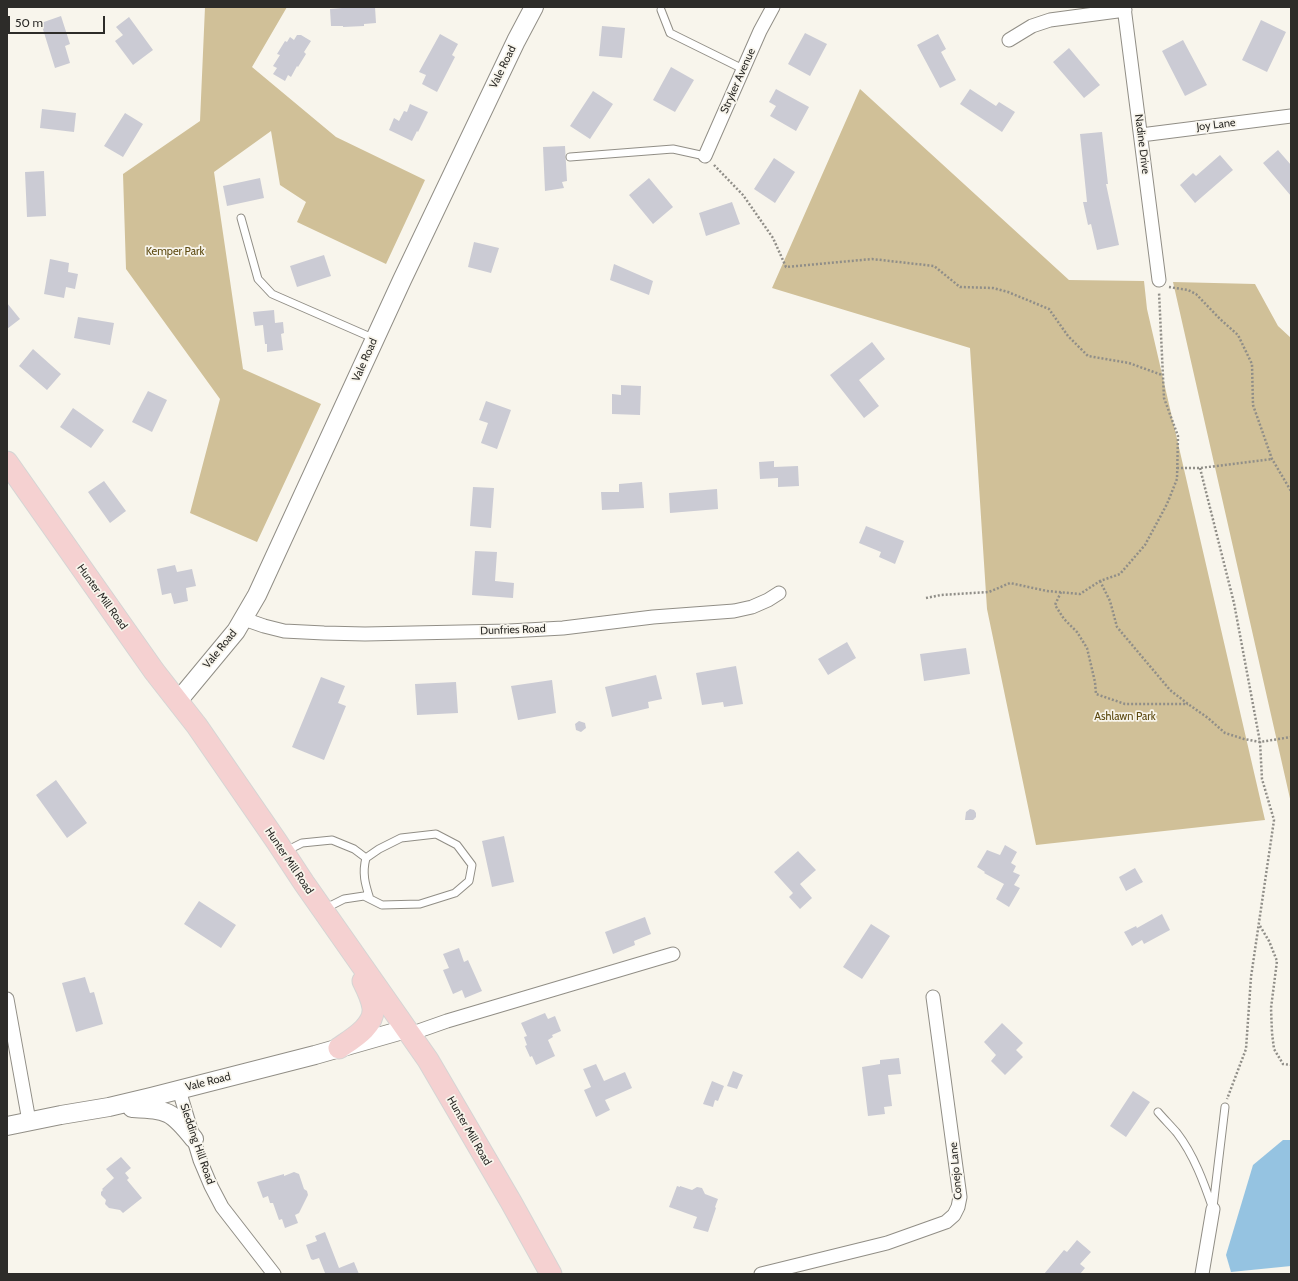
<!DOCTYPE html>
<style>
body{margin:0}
#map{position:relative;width:1298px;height:1281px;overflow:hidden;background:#f8f5ec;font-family:Cabin,sans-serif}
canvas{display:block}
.frame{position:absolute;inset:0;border:8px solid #2d2c29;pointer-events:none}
.scale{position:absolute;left:8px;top:16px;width:97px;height:18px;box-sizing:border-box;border:2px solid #2d2c29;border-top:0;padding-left:5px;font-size:12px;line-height:14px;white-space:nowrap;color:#2d2c29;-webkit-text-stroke:3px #f8f5ec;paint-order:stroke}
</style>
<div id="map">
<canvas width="1298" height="1281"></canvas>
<div class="frame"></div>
<div class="scale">50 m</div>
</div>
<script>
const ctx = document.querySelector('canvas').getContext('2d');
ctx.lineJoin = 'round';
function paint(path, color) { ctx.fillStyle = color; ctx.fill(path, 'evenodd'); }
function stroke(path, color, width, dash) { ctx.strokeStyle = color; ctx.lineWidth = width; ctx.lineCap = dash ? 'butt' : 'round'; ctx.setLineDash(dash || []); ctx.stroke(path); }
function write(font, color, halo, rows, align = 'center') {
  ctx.font = font + ' Cabin,sans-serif'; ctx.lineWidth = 3.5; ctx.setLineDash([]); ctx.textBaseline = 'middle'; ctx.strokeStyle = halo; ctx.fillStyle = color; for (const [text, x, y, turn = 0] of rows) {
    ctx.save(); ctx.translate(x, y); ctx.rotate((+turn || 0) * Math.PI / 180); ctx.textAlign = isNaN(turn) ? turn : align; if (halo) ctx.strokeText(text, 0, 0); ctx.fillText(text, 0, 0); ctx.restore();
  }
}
const green = new Path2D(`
 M 205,7 L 287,7 L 252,67 L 336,137 L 425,180 L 386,264 L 297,222 L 306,202 L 280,185 L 271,131 L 214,172 L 243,369 L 321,404 L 257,542 L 190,513 L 220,399 L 126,269 L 123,174 L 200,121 Z
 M 860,89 L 1069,280 L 1144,281 L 1147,309 L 1265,820 L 1036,845 L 987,609 L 970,348 L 772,288 Z
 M 1173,282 L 1255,284 L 1278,326 L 1291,338 L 1291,803 Z`);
const water = new Path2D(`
 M 1283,1140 L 1291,1140 L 1291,1266 L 1231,1272 L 1226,1255 L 1253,1165 Z`);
const building = new Path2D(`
 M 342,7 L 375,7 L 376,23 L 364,24 L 364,26 L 343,27 L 343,26 L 331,26 L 330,9 L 342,8 Z
 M 61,16 L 70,44 L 65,46 L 70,63 L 55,68 L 41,23 Z
 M 129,17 L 153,50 L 133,65 L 115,41 L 123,35 L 116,27 Z
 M 1261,20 L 1286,32 L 1267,72 L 1242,60 Z
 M 602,26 L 625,28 L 622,58 L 599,56 Z
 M 805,33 L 827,44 L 810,76 L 788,64 Z
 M 440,34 L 458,44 L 452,55 L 455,57 L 437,92 L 422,84 L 426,75 L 419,72 Z
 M 938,34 L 946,49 L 941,52 L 956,80 L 940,88 L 917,45 Z
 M 297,35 L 301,35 L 311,41 L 304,52 L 306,54 L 298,67 L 297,66 L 291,77 L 288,75 L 285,81 L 273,74 L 277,68 L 273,66 L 280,55 L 277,54 L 285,41 L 287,42 L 290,37 L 294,40 Z
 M 1183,40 L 1207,85 L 1185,96 L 1162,51 Z
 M 1069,48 L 1100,85 L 1084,98 L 1053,62 Z
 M 671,67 L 694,80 L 675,112 L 653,100 Z
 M 776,89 L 809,107 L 796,131 L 770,116 L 776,106 L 769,102 Z
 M 970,89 L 996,106 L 999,102 L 1015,112 L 1002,132 L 960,104 Z
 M 593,91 L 613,104 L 590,139 L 570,126 Z
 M 410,104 L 428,112 L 418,132 L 417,131 L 412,141 L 389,130 L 394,118 L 399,121 L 404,111 L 407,112 Z
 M 42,109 L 76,113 L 74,132 L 40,128 Z
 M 125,113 L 143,124 L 123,157 L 104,146 Z
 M 1102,132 L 1108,184 L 1106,184 L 1119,245 L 1097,250 L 1091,224 L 1088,225 L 1083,202 L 1087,202 L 1080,134 Z
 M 565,146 L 567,181 L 562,182 L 564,188 L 545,191 L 543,147 Z
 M 1278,150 L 1291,165 L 1291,196 L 1263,163 Z
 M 1220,155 L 1233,170 L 1195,203 L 1180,185 L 1193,173 L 1196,176 Z
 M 774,158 L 795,172 L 775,203 L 754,189 Z
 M 44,171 L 46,216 L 27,217 L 25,172 Z
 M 260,178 L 264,198 L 227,206 L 223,186 Z
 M 649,178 L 673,207 L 653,224 L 629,195 Z
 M 732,202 L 740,224 L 706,236 L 699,213 Z
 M 474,242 L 499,248 L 491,273 L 468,267 Z
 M 324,255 L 331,276 L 297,287 L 290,266 Z
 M 50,259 L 69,263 L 68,272 L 78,274 L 75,289 L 66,287 L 64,298 L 44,294 Z
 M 614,264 L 653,281 L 649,295 L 610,280 Z
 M 7,303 L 20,319 L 7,329 Z
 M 274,310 L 275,323 L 283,322 L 284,333 L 281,334 L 283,350 L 267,352 L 267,344 L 265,344 L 263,325 L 255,326 L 253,312 Z
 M 78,317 L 114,323 L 110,345 L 74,338 Z
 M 872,342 L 885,359 L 859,380 L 879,406 L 864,418 L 830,375 Z
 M 33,349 L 61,374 L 47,390 L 19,366 Z
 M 621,385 L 641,386 L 640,415 L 612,414 L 612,394 L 621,395 Z
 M 148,391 L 167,400 L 152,432 L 132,422 Z
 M 486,401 L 511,410 L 497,449 L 481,443 L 488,423 L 479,420 Z
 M 73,408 L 104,430 L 91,448 L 60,427 Z
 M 774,461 L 774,467 L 798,466 L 799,486 L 778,487 L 778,478 L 760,479 L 759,462 Z
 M 104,481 L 126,511 L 110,523 L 88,492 Z
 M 642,482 L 644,508 L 602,510 L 601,492 L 619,492 L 619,484 Z
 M 473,487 L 494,488 L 491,528 L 470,526 Z
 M 717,489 L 718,509 L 670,513 L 669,493 Z
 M 866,526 L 904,541 L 895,564 L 879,557 L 881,552 L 859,543 Z
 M 475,551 L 497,552 L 495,581 L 514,583 L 513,598 L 472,595 Z
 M 175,565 L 177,572 L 192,569 L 196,586 L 186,588 L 188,601 L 174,604 L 171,593 L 162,595 L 157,569 Z
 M 847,642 L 856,658 L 828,675 L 818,659 Z
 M 966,648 L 970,674 L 924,681 L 920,654 Z
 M 736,666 L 743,704 L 724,707 L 723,702 L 702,705 L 696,673 Z
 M 656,675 L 662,699 L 648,702 L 649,708 L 612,717 L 605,687 Z
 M 321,677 L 345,686 L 338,703 L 346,706 L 324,760 L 292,747 Z
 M 552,680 L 556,713 L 518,720 L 511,686 Z
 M 456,682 L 458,713 L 417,715 L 415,684 Z
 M 579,721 L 585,723 L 586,728 L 581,732 L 576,730 L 575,724 Z
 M 56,780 L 87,823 L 67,838 L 36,795 Z
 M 970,809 L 974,810 L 976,813 L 976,817 L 973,820 L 965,820 L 966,812 Z
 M 504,836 L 514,882 L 492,887 L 482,841 Z
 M 1005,845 L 1017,852 L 1011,863 L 1016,866 L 1013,872 L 1020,875 L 1014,885 L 1020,888 L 1009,907 L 996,899 L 1004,884 L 984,873 L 985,872 L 977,867 L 987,850 L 1000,855 Z
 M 798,851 L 816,870 L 800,884 L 812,898 L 800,909 L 789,897 L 793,893 L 774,872 Z
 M 1135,868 L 1143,882 L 1126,891 L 1119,877 Z
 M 199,901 L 236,925 L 221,948 L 184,924 Z
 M 1162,914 L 1170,930 L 1144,944 L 1142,940 L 1132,946 L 1124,932 L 1136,926 L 1137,928 Z
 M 645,917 L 651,934 L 634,941 L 635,945 L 613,954 L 605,932 Z
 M 871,924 L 890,936 L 862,979 L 843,967 Z
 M 459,948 L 464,962 L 468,960 L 482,991 L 465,998 L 462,990 L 453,994 L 443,970 L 449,968 L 443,954 Z
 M 85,977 L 90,993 L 94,992 L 103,1024 L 76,1032 L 62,983 Z
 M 545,1013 L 548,1019 L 555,1016 L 561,1031 L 552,1035 L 553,1037 L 548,1040 L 555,1056 L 536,1065 L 532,1056 L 530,1057 L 525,1046 L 527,1045 L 524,1037 L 527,1036 L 521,1023 Z
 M 1002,1023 L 1023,1043 L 1016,1050 L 1023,1057 L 1005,1075 L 991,1061 L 996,1055 L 984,1042 Z
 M 899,1058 L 901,1074 L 888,1075 L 892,1106 L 884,1107 L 885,1114 L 868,1116 L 862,1067 L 880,1064 L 880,1060 Z
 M 596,1064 L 604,1081 L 625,1072 L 632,1088 L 605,1100 L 610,1110 L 596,1117 L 584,1090 L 591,1087 L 583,1069 Z
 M 733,1071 L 743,1075 L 737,1089 L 727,1086 Z
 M 712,1081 L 724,1086 L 718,1101 L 715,1100 L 713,1107 L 703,1104 Z
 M 1133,1091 L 1150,1102 L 1126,1137 L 1110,1126 Z
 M 121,1157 L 131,1168 L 125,1173 L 129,1178 L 127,1180 L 142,1198 L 123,1213 L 120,1210 L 109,1208 L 105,1204 L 106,1200 L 101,1195 L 101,1192 L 103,1190 L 102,1189 L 114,1178 L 106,1169 Z
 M 294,1172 L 299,1174 L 304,1189 L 307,1191 L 308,1195 L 299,1213 L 295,1215 L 298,1223 L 285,1228 L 282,1219 L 279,1220 L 273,1203 L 270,1203 L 268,1196 L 263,1198 L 257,1182 L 284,1174 L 284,1176 Z
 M 677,1186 L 680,1187 L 680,1186 L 692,1190 L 697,1187 L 702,1188 L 705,1194 L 718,1199 L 715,1207 L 716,1208 L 708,1232 L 693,1228 L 697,1217 L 669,1207 Z
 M 325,1232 L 339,1268 L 354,1262 L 359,1274 L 324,1274 L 325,1273 L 319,1258 L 313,1260 L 311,1259 L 306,1245 L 317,1241 L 315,1236 Z
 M 1077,1240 L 1091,1252 L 1080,1264 L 1085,1268 L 1080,1274 L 1044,1274 L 1064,1250 L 1067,1252 Z`);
const path = new Path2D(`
 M 714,165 L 743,195 L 773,238 L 786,267 L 872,259 L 934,266 L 960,287 L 993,288 L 1008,292 L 1049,309 L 1068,336 L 1088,356 L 1129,363 L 1162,375
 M 1169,287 L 1188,290 L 1196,294 L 1220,319 L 1238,335 L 1252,364 L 1253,405 L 1272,459 L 1291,491
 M 1177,468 L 1200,468 L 1272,459
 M 1200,468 L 1234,603 L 1260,742 L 1262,779 L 1274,820 L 1251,977 L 1246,1049 L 1227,1099
 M 1100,581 L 1110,601 L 1117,627 L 1170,690 L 1188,704 L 1208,718 L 1225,733 L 1244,739 L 1260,742 L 1291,737
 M 1061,592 L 1055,605 L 1064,619 L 1077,632 L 1087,648 L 1095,682 L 1096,694 L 1125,704 L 1188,704
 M 926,598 L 941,595 L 989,592 L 1010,583 L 1047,591 L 1080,594 L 1100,581 L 1120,574 L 1145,545 L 1167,504 L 1177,479 L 1178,436 L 1164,398 L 1159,292
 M 1260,926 L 1269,941 L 1277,961 L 1271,1008 L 1272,1033 L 1274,1049 L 1283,1064 L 1291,1065`);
const lane = new Path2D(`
 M 661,10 L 670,33 L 743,69
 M 570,157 L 673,149 L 705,156
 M 241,218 L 258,279 L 272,294 L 375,339
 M 286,851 L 302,843 L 332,840 L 354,849 L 366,858 L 379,849 L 401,838 L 436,834 L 457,845 L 472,865 L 469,881 L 455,893 L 420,904 L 382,905 L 364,896 L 344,899 L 324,909
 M 366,858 C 362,873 365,884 370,899
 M 1158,1112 C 1164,1119 1171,1126 1177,1133 C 1194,1155 1204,1183 1213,1209
 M 1213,1207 L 1225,1107`);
const street = new Path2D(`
 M 1124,7 L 1159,280
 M 1009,40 L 1032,26 L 1050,20 L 1125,10
 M 1141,135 L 1291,116
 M 705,156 L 760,31 L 773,7
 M 244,619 L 264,626 L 284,631 L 324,633 L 365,634 L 509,631 L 563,628 L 653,617 L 734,611 L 752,607 L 768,600 L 779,593
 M 7,999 L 29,1121
 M 410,1034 L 447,1021 L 673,954
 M 179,1090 L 200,1160 L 211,1186 L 222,1207 L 274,1274
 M 761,1274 L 887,1243 L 946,1222 L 954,1215 L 958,1207 L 960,1197 L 933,997
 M 1202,1274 L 1213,1209`);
const secondary = new Path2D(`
 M 178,701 L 236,631 L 257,595 L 402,280 L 516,41 L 534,7
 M 132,1108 C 168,1110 171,1110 194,1139
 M 7,1126 L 61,1115 L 109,1107 L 151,1097 L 315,1055 L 406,1029`);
const primary = new Path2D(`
 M 7,462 L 154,671 L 197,726 L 277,842 L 304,883 L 428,1060 L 511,1202 L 551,1274
 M 339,1048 C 352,1039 375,1026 373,1008 C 372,999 367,989 363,981`);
const streetNames = [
 ["Vale Road",503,67,-64],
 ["Stryker Avenue",738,81,-66],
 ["Joy Lane",1216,125,-7],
 ["Nadine Drive",1142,144,83],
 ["Vale Road",365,360,-66],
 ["Hunter Mill Road",102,597,54],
 ["Dunfries Road",513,630,-2],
 ["Vale Road",220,649,-51],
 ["Hunter Mill Road",289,861,56],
 ["Vale Road",208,1082,-14],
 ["Hunter Mill Road",469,1131,60],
 ["Sledding Hill Road",197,1144,71],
 ["Conejo Lane",956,1171,-95]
];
const parkNames = [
 ["Kemper Park",175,252],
 ["Ashlawn Park",1125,717]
];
paint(green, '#d0c098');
paint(water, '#95c3e1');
paint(building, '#cbcbd4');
stroke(lane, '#918e86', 9);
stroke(street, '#918e86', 15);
stroke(secondary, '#918e86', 20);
stroke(primary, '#d5d5d4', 23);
stroke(path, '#908e88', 2.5, [2, 2]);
stroke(lane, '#fff', 7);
stroke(street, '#fff', 13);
stroke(secondary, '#fff', 18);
stroke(primary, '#f5d1d1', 21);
write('11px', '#2d2c29', '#f8f5ec', streetNames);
write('11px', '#5d4a11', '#f8f5ec', parkNames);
</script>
